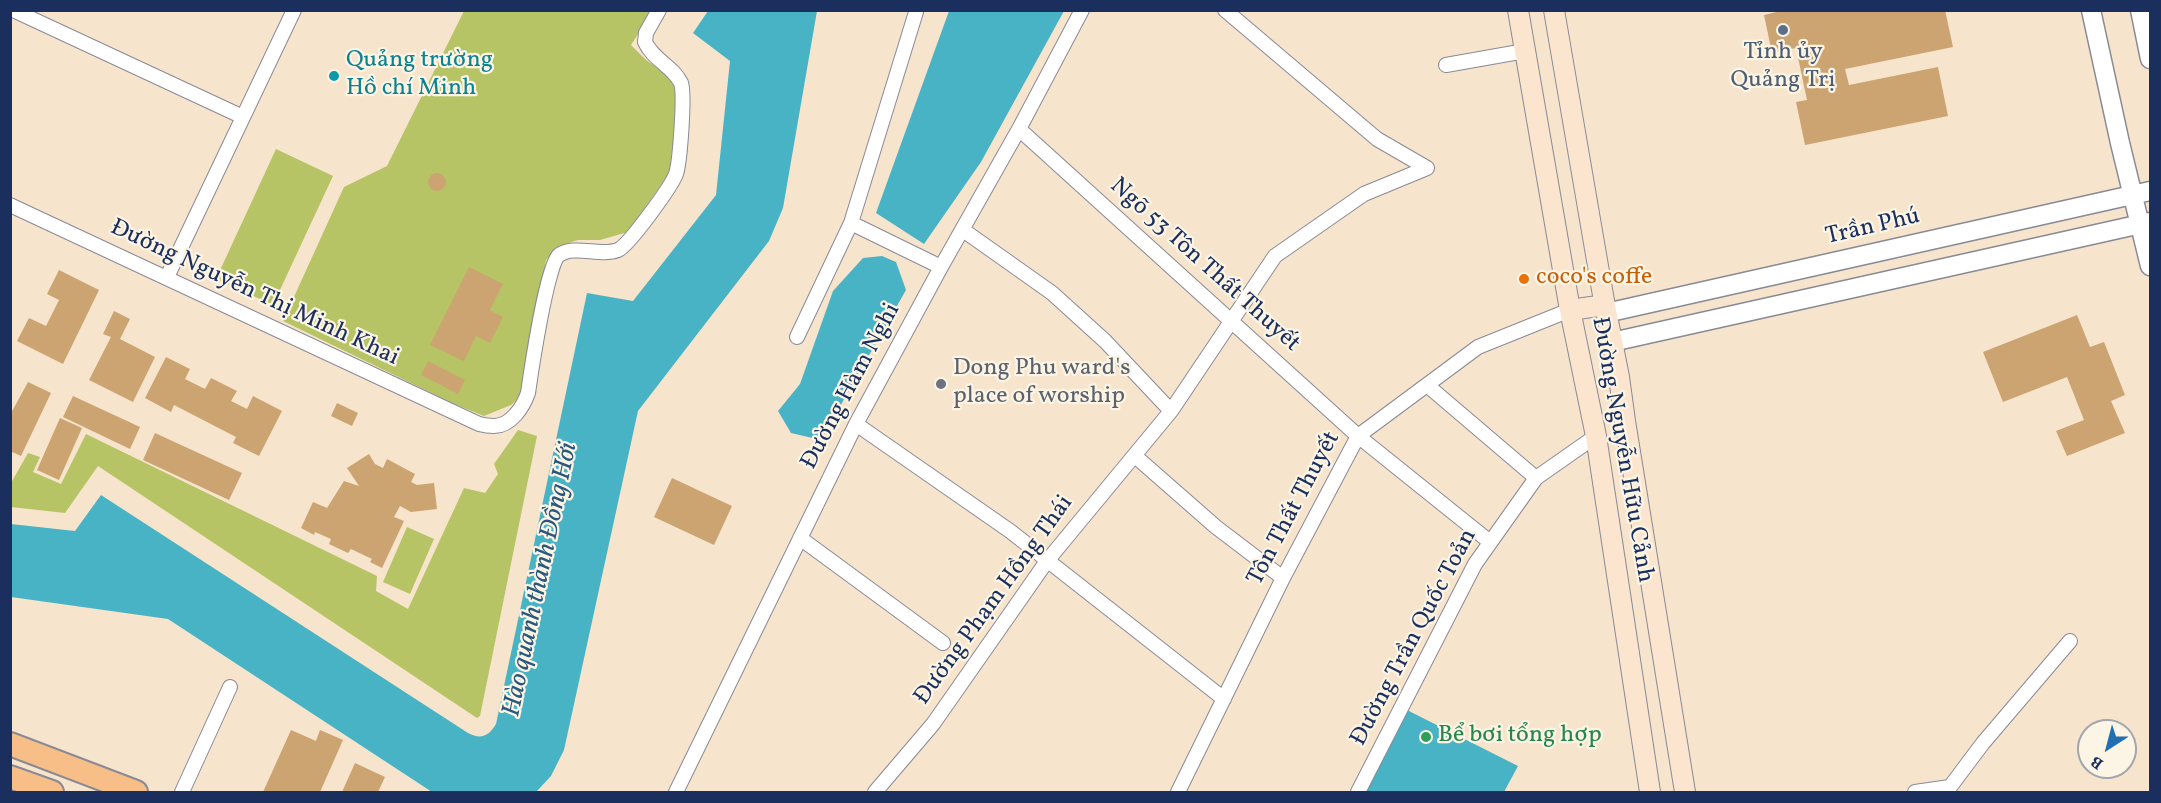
<!DOCTYPE html>
<meta charset="utf-8">
<style>
body{margin:0}
#map{position:relative;width:2161px;height:803px;overflow:hidden;background:#f7e4cc;font-family:Vollkorn,serif}
canvas{display:block}
.frame{position:absolute;inset:0;border:12px solid #1b2f5e;pointer-events:none}
.north{position:absolute;left:2077px;top:719px;width:60px;height:60px;box-sizing:border-box;background:#fcf5e5;border:2px solid #a2a6af;border-radius:50%;rotate:216deg;font-size:16px;font-weight:700;line-height:24px;text-align:center;color:#1b2f5e}
.north::after{content:'';display:block;margin:auto;width:21px;height:27px;background:#1f6fb2;clip-path:polygon(50% 0,100% 100%,50% 72%,0 100%)}
</style>
<div id="map">
<canvas width="2161" height="803"></canvas>
<div class="frame"></div>
<div class="north">B</div>
</div>
<script>
const ctx = document.querySelector('canvas').getContext('2d');
ctx.lineJoin = 'round';
function paint(path, color) { ctx.fillStyle = color; ctx.fill(path, 'evenodd'); }
function stroke(path, color, width, dash) { ctx.strokeStyle = color; ctx.lineWidth = width; ctx.lineCap = dash ? 'butt' : 'round'; ctx.setLineDash(dash || []); ctx.stroke(path); }
function write(font, color, halo, rows, align = 'center') {
  ctx.font = font + ' Vollkorn,serif'; ctx.lineWidth = 4.5; ctx.setLineDash([]); ctx.textBaseline = 'middle'; ctx.strokeStyle = halo; ctx.fillStyle = color; for (const [text, x, y, turn = 0] of rows) {
    ctx.save(); ctx.translate(x, y); ctx.rotate((+turn || 0) * Math.PI / 180); ctx.textAlign = isNaN(turn) ? turn : align; if (halo) ctx.strokeText(text, 0, 0); ctx.fillText(text, 0, 0); ctx.restore();
  }
}
const green = new Path2D(`
 M 464,11 L 653,11 L 631,45 L 646,60 L 667,74 L 675,87 L 678,107 L 670,172 L 628,232 L 600,240 L 578,240 L 559,246 L 546,260 L 523,394 L 511,405 L 484,416 L 452,403 L 283,321 L 344,187 L 387,166 Z
 M 276,149 L 333,176 L 273,305 L 216,279 Z
 M 518,430 L 537,436 L 480,716 L 477,718 L 98,466 L 65,513 L 11,507 L 11,483 L 28,453 L 40,457 L 33,472 L 61,484 L 86,434 L 377,576 L 376,591 L 408,609 L 464,488 L 485,493 L 498,474 L 494,464 Z
 M 407,527 L 434,539 L 410,594 L 383,582 Z`);
const water = new Path2D(`
 M 708,11 L 817,11 L 783,208 L 769,241 L 638,411 L 564,750 L 551,776 L 536,792 L 432,792 L 168,619 L 11,597 L 11,524 L 75,531 L 101,495 L 468,733 C 481,740 489,736 496,724 L 587,293 L 633,301 L 716,195 L 730,61 L 693,33 Z
 M 949,11 L 1064,11 L 981,162 L 924,244 L 876,213 Z
 M 882,256 L 896,262 L 906,290 L 821,440 L 791,433 L 778,411 L 800,384 L 833,291 L 863,258 Z
 M 1405,709 L 1518,766 L 1504,792 L 1364,792 Z`);
const building = new Path2D(`
 M 1785,10 L 1945,10 L 1953,47 L 1845,69 L 1849,85 L 1938,67 L 1948,116 L 1805,145 L 1796,102 L 1807,100 L 1796,48 L 1772,53 L 1764,15 Z
 M428 182a9 9 0 1 1 18 0a9 9 0 1 1-18 0Z
 M 469,267 L 503,284 L 490,310 L 503,317 L 490,343 L 476,336 L 464,361 L 430,345 Z
 M 59,270 L 99,290 L 63,364 L 17,341 L 29,318 L 46,326 L 59,300 L 47,294 Z
 M 114,311 L 130,319 L 120,339 L 155,357 L 133,402 L 89,380 L 111,337 L 103,334 Z
 M 2077,315 L 2090,347 L 2104,342 L 2125,395 L 2111,401 L 2125,433 L 2067,456 L 2056,431 L 2084,420 L 2067,377 L 2003,402 L 1983,352 Z
 M 166,357 L 190,369 L 185,379 L 205,389 L 211,378 L 237,391 L 231,401 L 247,409 L 253,396 L 282,411 L 259,456 L 233,443 L 236,437 L 174,405 L 171,412 L 145,398 Z
 M 428,361 L 465,380 L 458,394 L 421,375 Z
 M 28,382 L 51,393 L 21,456 L 10,451 L 10,415 Z
 M 73,396 L 140,427 L 130,449 L 63,417 Z
 M 337,403 L 358,413 L 352,426 L 331,416 Z
 M 60,418 L 82,428 L 59,480 L 37,470 Z
 M 155,433 L 242,473 L 229,500 L 143,460 Z
 M 369,454 L 375,464 L 383,468 L 387,459 L 415,474 L 411,482 L 417,485 L 434,483 L 437,509 L 411,512 L 400,506 L 394,517 L 404,521 L 382,568 L 370,562 L 372,559 L 351,549 L 348,553 L 329,544 L 331,539 L 315,532 L 314,535 L 301,528 L 313,502 L 327,508 L 344,481 L 359,486 L 347,468 Z
 M 672,478 L 732,506 L 714,545 L 654,517 Z
 M 291,730 L 316,741 L 320,730 L 343,740 L 320,792 L 263,792 Z
 M 355,763 L 385,777 L 378,792 L 342,792 Z`);
const minor = new Path2D(`
 M 13,10 L 243,117
 M 1225,10 L 1377,139 L 1427,168
 M 916,12 L 851,223 L 941,267
 M 1446,65 L 1525,51
 M 1019,129 L 1358,436 L 1490,542
 M 10,205 L 479,424 C 483,425 489,426 494,426 C 511,426 523,407 528,393 C 531,372 547,264 559,255 C 575,244 600,257 618,250 C 629,245 671,187 676,174 C 680,162 685,94 681,83 C 673,66 653,60 645,42 L 646,33 L 659,10
 M 963,230 L 1052,293 L 1105,341 L 1171,411
 M 167,277 L 294,10
 M 797,337 L 851,223
 M 1428,386 L 1536,478
 M 856,424 L 1010,531 L 1224,699
 M 1135,456 L 1216,527 L 1283,578
 M 800,538 L 943,643
 M 1950,787 L 1983,743 L 2070,641
 M 182,792 L 230,687
 M 676,792 L 856,424 L 941,267 L 1019,129 L 1082,10
 M 875,792 L 933,724 L 1047,561 L 1171,411 L 1275,256 L 1364,194 L 1427,168
 M 1178,792 L 1283,578 L 1358,436 L 1478,347 L 1570,310
 M 1358,792 L 1475,564 L 1536,478 L 1596,436
 M 1915,792 L 1950,787`);
const tertiary = new Path2D(`
 M 2091,10 L 2120,143 L 2150,266
 M 2140,10 L 2150,59
 M 1606,313 L 2150,191
 M 1612,342 L 2150,222`);
const secondary = new Path2D(`
 M 1518,10 L 1570,310 L 1596,436 L 1650,792
 M 1554,10 L 1604,301 L 1619,377 L 1625,421 L 1685,792
 M 1570,310 L 1605,305`);
const primary = new Path2D(`
 M 10,744 L 136,792
 M 10,777 L 52,792`);
const markers = [
 [1783,30,6,"#5c6f8a"],
 [334,76,6,"#0f9aa8"],
 [1524,279,6,"#e8710a"],
 [941,384,6,"#6b7280"],
 [1426,737,6,"#2e9e5b"]
];
const serviceNames = [
 ["Tỉnh ủy",1783,54],
 ["Quảng Trị",1783,82]
];
const cultureNames = [
 ["Quảng trường",346,62],
 ["Hồ chí Minh",346,90]
];
const streetNames = [
 ["Trần Phú",1873,228,-13],
 ["Ngõ 53 Tôn Thất Thuyết",1204,266,42],
 ["Đường Nguyễn Thị Minh Khai",254,294,25],
 ["Đường Hàm Nghi",852,387,-62],
 ["Đường Nguyễn Hữu Cảnh",1621,450,80],
 ["Tôn Thất Thuyết",1295,509,-62],
 ["Đường Phạm Hồng Thái",995,601,-54],
 ["Đường Trần Quốc Toản",1415,638,-62]
];
const foodNames = [
 ["coco's coffe",1536,279]
];
const worshipNames = [
 ["Dong Phu ward's",953,370],
 ["place of worship",953,398]
];
const leisureNames = [
 ["Bể bơi tổng hợp",1438,737]
];
const waterNames = [
 ["Hào quanh thành Đồng Hới",542,580,-78]
];
paint(green, '#b6c466');
paint(water, '#49b3c6');
paint(building, '#cca471');
stroke(minor, '#898a95', 16);
stroke(tertiary, '#898a95', 21);
stroke(secondary, '#898a95', 22);
stroke(primary, '#898a95', 26);
stroke(minor, '#fff', 14);
stroke(tertiary, '#fff', 18);
stroke(secondary, '#fce5cf', 20);
stroke(primary, '#f7be88', 22);
for (const [x, y, r, color] of markers) { const dot = new Path2D(); dot.arc(x, y, r, 0, 2 * Math.PI); ctx.fillStyle = color; ctx.fill(dot); stroke(dot, '#fcf5e5', 2); }
write('24px', '#4e5e75', '#fcf5e5', serviceNames);
write('24px', '#0d838f', '#fcf5e5', cultureNames, 'left');
write('24px', '#1b2f5e', '#fcf5e5', streetNames);
write('24px', '#c56008', '#fcf5e5', foodNames, 'left');
write('24px', '#5b616d', '#fcf5e5', worshipNames, 'left');
write('24px', '#27864d', '#fcf5e5', leisureNames, 'left');
write('italic 26px', '#29577d', '#fcf5e5', waterNames);
</script>
